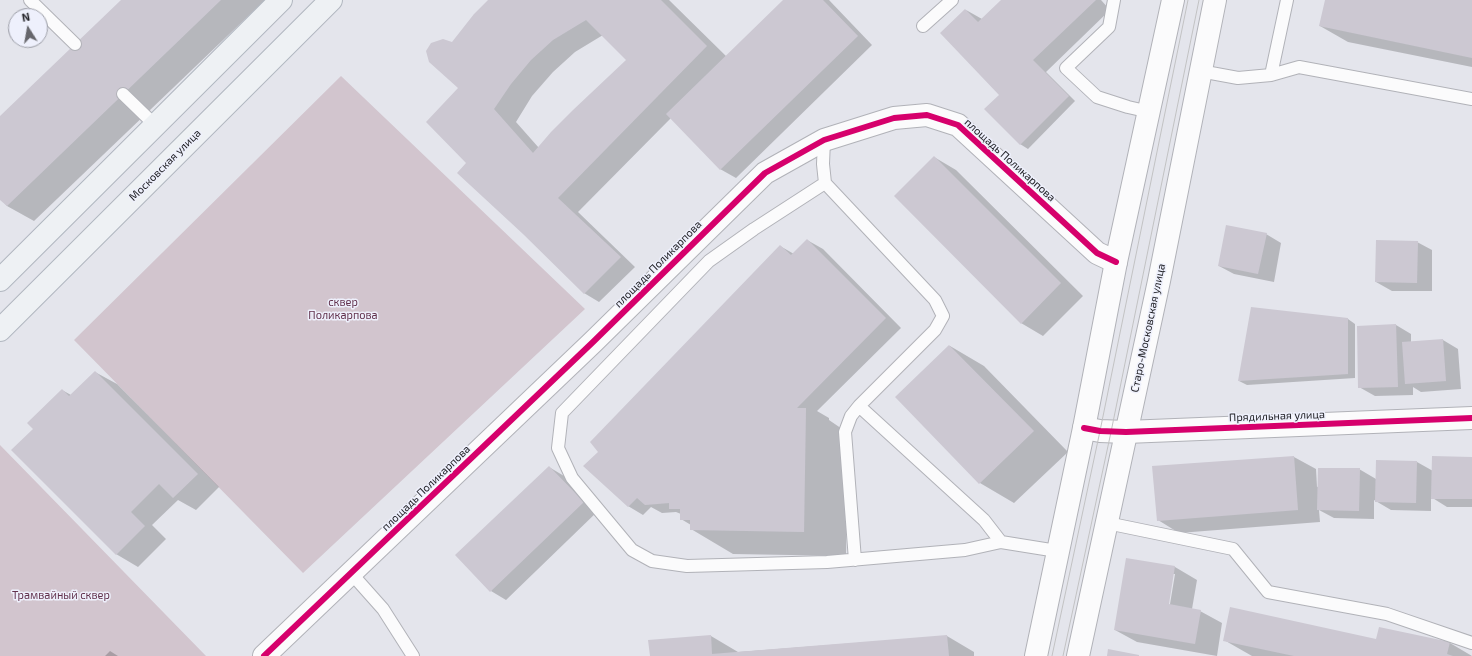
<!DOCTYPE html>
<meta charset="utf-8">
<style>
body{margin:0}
#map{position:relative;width:1472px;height:656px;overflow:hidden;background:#e4e5ec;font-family:"Exo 2",sans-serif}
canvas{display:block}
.north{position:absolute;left:8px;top:8px;width:40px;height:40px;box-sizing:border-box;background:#eef0fc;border:1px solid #9c9ea7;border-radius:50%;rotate:349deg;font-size:11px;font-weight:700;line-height:16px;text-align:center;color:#222227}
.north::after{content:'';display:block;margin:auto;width:14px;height:18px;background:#66666c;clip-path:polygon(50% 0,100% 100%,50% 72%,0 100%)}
</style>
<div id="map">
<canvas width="1472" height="656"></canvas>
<div class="north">N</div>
</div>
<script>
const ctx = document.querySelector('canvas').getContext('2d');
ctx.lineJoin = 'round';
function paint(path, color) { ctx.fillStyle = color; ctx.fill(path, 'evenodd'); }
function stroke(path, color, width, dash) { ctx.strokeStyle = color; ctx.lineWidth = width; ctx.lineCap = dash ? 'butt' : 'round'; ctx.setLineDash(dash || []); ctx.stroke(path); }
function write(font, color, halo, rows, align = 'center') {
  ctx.font = font + ' "Exo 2",sans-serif'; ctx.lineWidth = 3; ctx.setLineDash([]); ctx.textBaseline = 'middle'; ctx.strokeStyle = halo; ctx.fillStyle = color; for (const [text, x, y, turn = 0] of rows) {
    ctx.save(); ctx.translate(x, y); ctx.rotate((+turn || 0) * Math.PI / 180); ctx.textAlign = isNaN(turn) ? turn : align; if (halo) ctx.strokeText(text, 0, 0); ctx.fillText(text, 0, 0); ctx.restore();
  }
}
const green = new Path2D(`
 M 341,76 L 585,309 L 303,573 L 74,340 Z
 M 0,445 L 206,656 L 0,656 Z`);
const shadow = new Path2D(`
 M 122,0 L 265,0 L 34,221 L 7,206 L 0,198 L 0,118 Z
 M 491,0 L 669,0 L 727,57 L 785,0 L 829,0 L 872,45 L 736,178 L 720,169 L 671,118 L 578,212 L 635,267 L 599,302 L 584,293 L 467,163 L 460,88 L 452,43 ZM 603,35 L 628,60 L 539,148 L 516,122 L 532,96 L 553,72 L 575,52 Z
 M 1002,0 L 1101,0 L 1110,10 L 1046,72 L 1075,101 L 1028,149 L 1020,144 L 966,10 L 982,19 Z
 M 1326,0 L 1472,0 L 1472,67 L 1348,42 L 1320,26 Z
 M 934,157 L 956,170 L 1083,296 L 1043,336 L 1021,323 Z
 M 1266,234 L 1281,243 L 1274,282 L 1234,274 L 1219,266 Z
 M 807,240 L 823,249 L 901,328 L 817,411 L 829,418 L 829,420 L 848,433 L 846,556 L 733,554 L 691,529 L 691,525 L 681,519 L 681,514 L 676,512 L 662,513 L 651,507 L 643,515 L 628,506 L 599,452 L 780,246 L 794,254 Z
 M 1417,242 L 1432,250 L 1432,291 L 1392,291 L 1376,282 Z
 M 1348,319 L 1355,324 L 1355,378 L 1247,385 L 1239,381 Z
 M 1396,325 L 1411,334 L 1411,342 L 1443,340 L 1458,349 L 1461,389 L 1421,392 L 1413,387 L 1413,395 L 1375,396 L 1359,387 Z
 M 950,346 L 984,366 L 1068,452 L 1014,503 L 980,483 L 896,397 Z
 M 95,372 L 117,384 L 219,487 L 196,510 L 178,500 L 152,525 L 166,539 L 138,567 L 116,554 L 34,429 L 62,390 L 71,395 Z
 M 1294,457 L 1316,469 L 1317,487 L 1359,469 L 1376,479 L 1417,462 L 1433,471 L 1472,458 L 1472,507 L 1447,507 L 1431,497 L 1431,511 L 1391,510 L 1374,500 L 1374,519 L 1334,518 L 1319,510 L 1320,522 L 1179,533 L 1158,520 L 1153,467 Z
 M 549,467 L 564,476 L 598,511 L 506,600 L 491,591 Z
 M 1127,559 L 1175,567 L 1197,580 L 1192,609 L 1200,611 L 1222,623 L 1217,656 L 1137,642 L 1115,630 ZM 1173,574 L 1175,574 L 1169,610 L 1167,609 Z
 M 711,636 L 738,652 L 947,636 L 974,652 L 974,656 L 651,656 Z
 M 1224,640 L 1377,640 L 1450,643 L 1472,656 L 1252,656 Z
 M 110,651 L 118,656 L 105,656 Z`);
const building = new Path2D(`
 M 121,0 L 221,0 L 7,206 L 0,200 L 0,116 Z
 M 488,0 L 661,0 L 707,46 L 558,198 L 621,257 L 584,294 L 523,234 L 457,173 L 466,163 L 426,122 L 458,88 L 429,62 L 426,51 L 431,43 L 443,39 L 452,42 L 474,14 ZM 586,20 L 626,60 L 573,110 L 551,132 L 533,153 L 494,109 L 511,84 L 531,60 L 553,40 Z
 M 783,0 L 823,0 L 858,36 L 720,170 L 666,114 Z
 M 1001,0 L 1096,0 L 1033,60 L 1069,96 L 1020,145 L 984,109 L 999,95 L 940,33 L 965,9 L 978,22 Z
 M 1325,0 L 1472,0 L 1472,58 L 1319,26 Z
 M 934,156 L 1061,283 L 1021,324 L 894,196 Z
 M 1226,225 L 1267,233 L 1258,274 L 1218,266 Z
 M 807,239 L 886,318 L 797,408 L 806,408 L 804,532 L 690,530 L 690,520 L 680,520 L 680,509 L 669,509 L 669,503 L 645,505 L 637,498 L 628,507 L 583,466 L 598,452 L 590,442 L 780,245 L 791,255 Z
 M 1376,240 L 1418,241 L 1417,283 L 1375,282 Z
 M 1251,307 L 1348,318 L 1348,374 L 1238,381 Z
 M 1396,324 L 1398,387 L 1358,388 L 1357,326 Z
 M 1443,339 L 1446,381 L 1405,384 L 1402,342 Z
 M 949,345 L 1034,431 L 979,484 L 895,397 Z
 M 95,371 L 198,474 L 173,498 L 159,484 L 131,512 L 145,526 L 116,555 L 11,450 L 33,429 L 27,423 L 62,389 L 69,396 Z
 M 1294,456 L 1298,510 L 1157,521 L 1152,466 Z
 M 1432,456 L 1472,457 L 1472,499 L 1431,499 Z
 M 1376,460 L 1417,461 L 1416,503 L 1375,502 Z
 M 549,466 L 584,502 L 490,592 L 455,555 Z
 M 1318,468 L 1360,468 L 1359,511 L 1317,510 Z
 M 1126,558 L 1175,566 L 1169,604 L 1201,610 L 1195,644 L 1114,630 Z
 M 1230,607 L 1376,639 L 1379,627 L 1450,642 L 1447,654 L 1453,656 L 1294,656 L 1223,641 Z
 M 711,635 L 712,654 L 947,635 L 949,656 L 650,656 L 648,640 Z
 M 1108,649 L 1139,655 L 1139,656 L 1107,656 Z`);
const service = new Path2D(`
 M 30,0 L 75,44
 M 1114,0 L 1109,27 L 1066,68 L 1097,97 L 1128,107 L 1150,112
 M 923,26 L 952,0
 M 1200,71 L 1238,78 L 1271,75 L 1299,67 L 1472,99
 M 1271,75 L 1287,0
 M 123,94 L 155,125
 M 824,140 L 823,164 L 825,183 L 935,300 L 943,316 L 935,330 L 859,406 L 984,520 L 1001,542 L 1057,551
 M 825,183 L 754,229 L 709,261 L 562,413 L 558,448 L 572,478 L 632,550 L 652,561 L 687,566 L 827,562 L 965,550 L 1001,542
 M 1107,523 L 1233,549 L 1268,592 L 1387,614 L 1472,643
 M 855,560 L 845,432 L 851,416 L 859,406
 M 351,573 L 383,609 L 413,656`);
const minor = new Path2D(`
 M 1084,428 L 1100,431 L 1126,432 L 1472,418
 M 264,656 L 593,342 L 765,173 L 824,140 L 894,118 L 927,115 L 958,125 L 1097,253 L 1116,262`);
const secondary = new Path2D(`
 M 1036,656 L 1084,428 L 1116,262 L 1173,0
 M 1078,656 L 1159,281 L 1215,0`);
const primary = new Path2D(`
 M 0,280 L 281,0
 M 0,330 L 331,0`);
const tram = new Path2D(`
 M 1052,656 L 1100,431 L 1188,0
 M 1063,656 L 1111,432 L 1199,0`);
const cycleway = new Path2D(`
 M 1084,428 L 1100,431 L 1126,432 L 1472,418
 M 264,656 L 593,342 L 765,173 L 824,140 L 894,118 L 927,115 L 958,125 L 1097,253 L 1116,262`);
const streetNames = [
 ["площадь Поликарпова",1010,160,42],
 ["Московская улица",165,165,-45],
 ["площадь Поликарпова",658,264,-45],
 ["Старо-Московская улица",1148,328,-78],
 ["Прядильная улица",1277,416,-2],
 ["площадь Поликарпова",426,488,-44]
];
const parkNames = [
 ["сквер",343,302],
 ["Поликарпова",343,315],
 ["Трамвайный сквер",61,595]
];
paint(green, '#d2c5ce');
paint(shadow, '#0003');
paint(building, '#ccc8d2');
stroke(service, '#b1b2b8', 14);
stroke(minor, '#b1b2b8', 24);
stroke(secondary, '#b1b2b8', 24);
stroke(primary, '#b1b7c0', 24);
stroke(service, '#fbfbfc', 12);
stroke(minor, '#fbfbfc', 22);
stroke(secondary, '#fbfbfc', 22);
stroke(primary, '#eef1f4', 22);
stroke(tram, '#c2c2c3', 1);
stroke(cycleway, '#d6006c', 6);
write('11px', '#222227', '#eef0fc', streetNames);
write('11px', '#62324d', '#eef0fc', parkNames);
</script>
